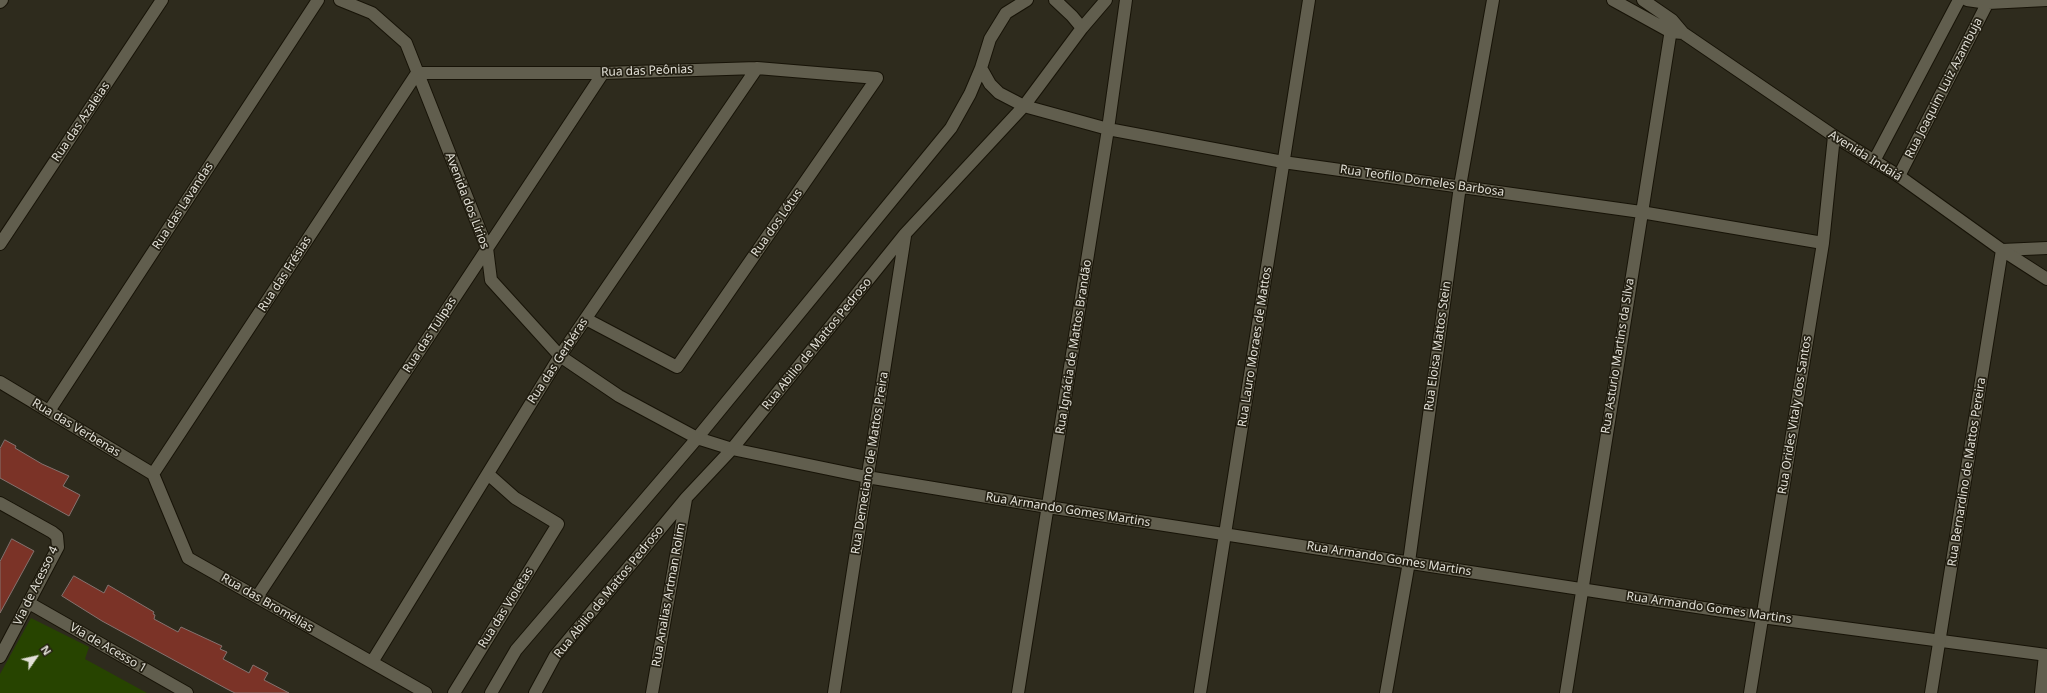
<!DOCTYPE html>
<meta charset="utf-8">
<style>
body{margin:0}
#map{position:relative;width:2047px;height:693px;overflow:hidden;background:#2e2b1d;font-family:"Noto Sans",sans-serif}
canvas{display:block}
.north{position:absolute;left:16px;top:637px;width:40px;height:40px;-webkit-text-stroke:3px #252114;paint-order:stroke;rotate:56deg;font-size:11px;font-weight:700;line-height:16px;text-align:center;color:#e3e1d8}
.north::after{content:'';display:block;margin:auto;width:14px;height:18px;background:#e3e1d8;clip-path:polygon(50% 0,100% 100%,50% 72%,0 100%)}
</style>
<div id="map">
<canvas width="2047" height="693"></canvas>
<div class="north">N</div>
</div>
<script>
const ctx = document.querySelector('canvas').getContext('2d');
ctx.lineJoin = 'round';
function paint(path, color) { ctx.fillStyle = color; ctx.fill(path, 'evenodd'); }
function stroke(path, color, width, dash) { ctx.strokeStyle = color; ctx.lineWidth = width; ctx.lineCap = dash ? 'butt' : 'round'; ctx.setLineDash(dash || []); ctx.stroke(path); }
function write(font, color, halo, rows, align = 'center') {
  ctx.font = font + ' "Noto Sans",sans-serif'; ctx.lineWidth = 3.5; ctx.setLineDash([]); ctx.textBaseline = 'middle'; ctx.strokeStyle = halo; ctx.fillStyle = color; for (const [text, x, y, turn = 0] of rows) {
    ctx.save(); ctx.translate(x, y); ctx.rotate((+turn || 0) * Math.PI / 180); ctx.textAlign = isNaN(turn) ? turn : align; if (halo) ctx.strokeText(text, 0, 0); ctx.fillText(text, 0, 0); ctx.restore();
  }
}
const green = new Path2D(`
 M 31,618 L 89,647 L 85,659 L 147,693 L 0,693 L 0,674 Z`);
const building = new Path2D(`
 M 5,440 L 16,446 L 15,448 L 42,464 L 69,476 L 63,486 L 80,495 L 69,516 L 0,478 L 0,449 Z
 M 12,539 L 34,551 L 0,613 L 0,562 Z
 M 74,576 L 104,593 L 108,585 L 154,612 L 153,614 L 155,615 L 154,619 L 178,632 L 181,627 L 222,646 L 220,649 L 227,652 L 223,659 L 249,673 L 253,665 L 268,673 L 264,680 L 289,693 L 235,693 L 227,689 L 102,621 L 62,596 Z`);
const minor = new Path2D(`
 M 340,0 L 372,13 L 406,43 L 487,248 L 491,280 L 560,356 L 619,396 L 697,438 L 732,449 L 867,477 L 1048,507 L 1762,617 L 2047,655
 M 1055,0 L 1072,16 L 1082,28
 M 1967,0 L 1988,3 L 2046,0
 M 0,2 L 2,0
 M 981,68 L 990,84 L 999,93 L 1024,106 L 1108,129 L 1283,162 L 1641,212 L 1823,243
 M 1874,161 L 1959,0
 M 1899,176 L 1989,0
 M 0,244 L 162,0
 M 2002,250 L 2047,248
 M 0,382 L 153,474
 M 49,411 L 318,0
 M 153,474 L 417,73 L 603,73 L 757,68 L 877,78 L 677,367 L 586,319
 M 153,474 L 188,558 L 426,693
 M 0,503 L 52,532 L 57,536 L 58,547 L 0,657
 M 257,597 L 603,73
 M 29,603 L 187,693
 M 372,662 L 560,356 L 757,68
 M 454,693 L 558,524 L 515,498 L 488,474
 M 491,693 L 516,650 L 693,443 L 951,128 L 970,94 L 981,68 L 990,39 L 1006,13 L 1027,0
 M 535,693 L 555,656 L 686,498 L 732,449 L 905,234 L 1024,106 L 1082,28 L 1106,0
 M 652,693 L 686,499
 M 834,693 L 905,236
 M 1018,693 L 1108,129 L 1126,0
 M 1200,693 L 1309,0
 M 1386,693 L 1409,562 L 1460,186 L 1493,0
 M 1566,693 L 1672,23
 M 1750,693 L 1823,243 L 1834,136
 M 2041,693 L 2045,655`);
const tertiary = new Path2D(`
 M 1613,0 L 1671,32 L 1683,33
 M 1643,0 L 1672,20 L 1683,33 L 1834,136 L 1899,176 L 2002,250 L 2047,279
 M 1931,693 L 2002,250`);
const streetNames = [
 ["Rua das Peônias",647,71,-2],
 ["Rua Joaquim Luiz Azambuja",1944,88,-63],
 ["Rua das Azaleias",81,122,-56],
 ["Avenida Indaiá",1865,156,32],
 ["Rua Teofilo Dorneles Barbosa",1422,181,8],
 ["Avenida dos Lírios",467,201,69],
 ["Rua das Lavandas",183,206,-57],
 ["Rua dos Lótus",777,223,-55],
 ["Rua das Frésias",285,274,-57],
 ["Rua das Tulipas",430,335,-57],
 ["Rua Abilio de Mattos Pedroso",817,344,-51],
 ["Rua Eloisa Mattos Stein",1438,346,-82],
 ["Rua Ignácia de Mattos Brandão",1074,347,-81],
 ["Rua Lauro Moraes de Mattos",1255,347,-81],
 ["Rua Asturio Martins da Silva",1618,356,-81],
 ["Rua das Gerbéras",558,361,-57],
 ["Rua Orides Vitaly dos Santos",1795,415,-81],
 ["Rua das Verbenas",76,428,31],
 ["Rua Demeciano de Mattos Preira",870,463,-81],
 ["Rua Bernardino de Mattos Pereira",1967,472,-81],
 ["Rua Armando Gomes Martins",1068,510,9],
 ["Rua Armando Gomes Martins",1389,559,9],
 ["Via de Acesso 4",36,586,-64],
 ["Rua Abilio de Mattos Pedroso",609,592,-51],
 ["Rua Analias Artman Rolim",669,595,-80],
 ["Rua das Bromélias",267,603,30],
 ["Rua das Violetas",506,608,-58],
 ["Rua Armando Gomes Martins",1709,608,8],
 ["Via de Acesso 1",108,648,30]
];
paint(green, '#274400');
paint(building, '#7b3327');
stroke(building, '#85726f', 1);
stroke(minor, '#171307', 14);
stroke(tertiary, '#171307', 14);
stroke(minor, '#615e4e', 12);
stroke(tertiary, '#615e4e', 12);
write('12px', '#e3e1d8', '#252114', streetNames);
</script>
